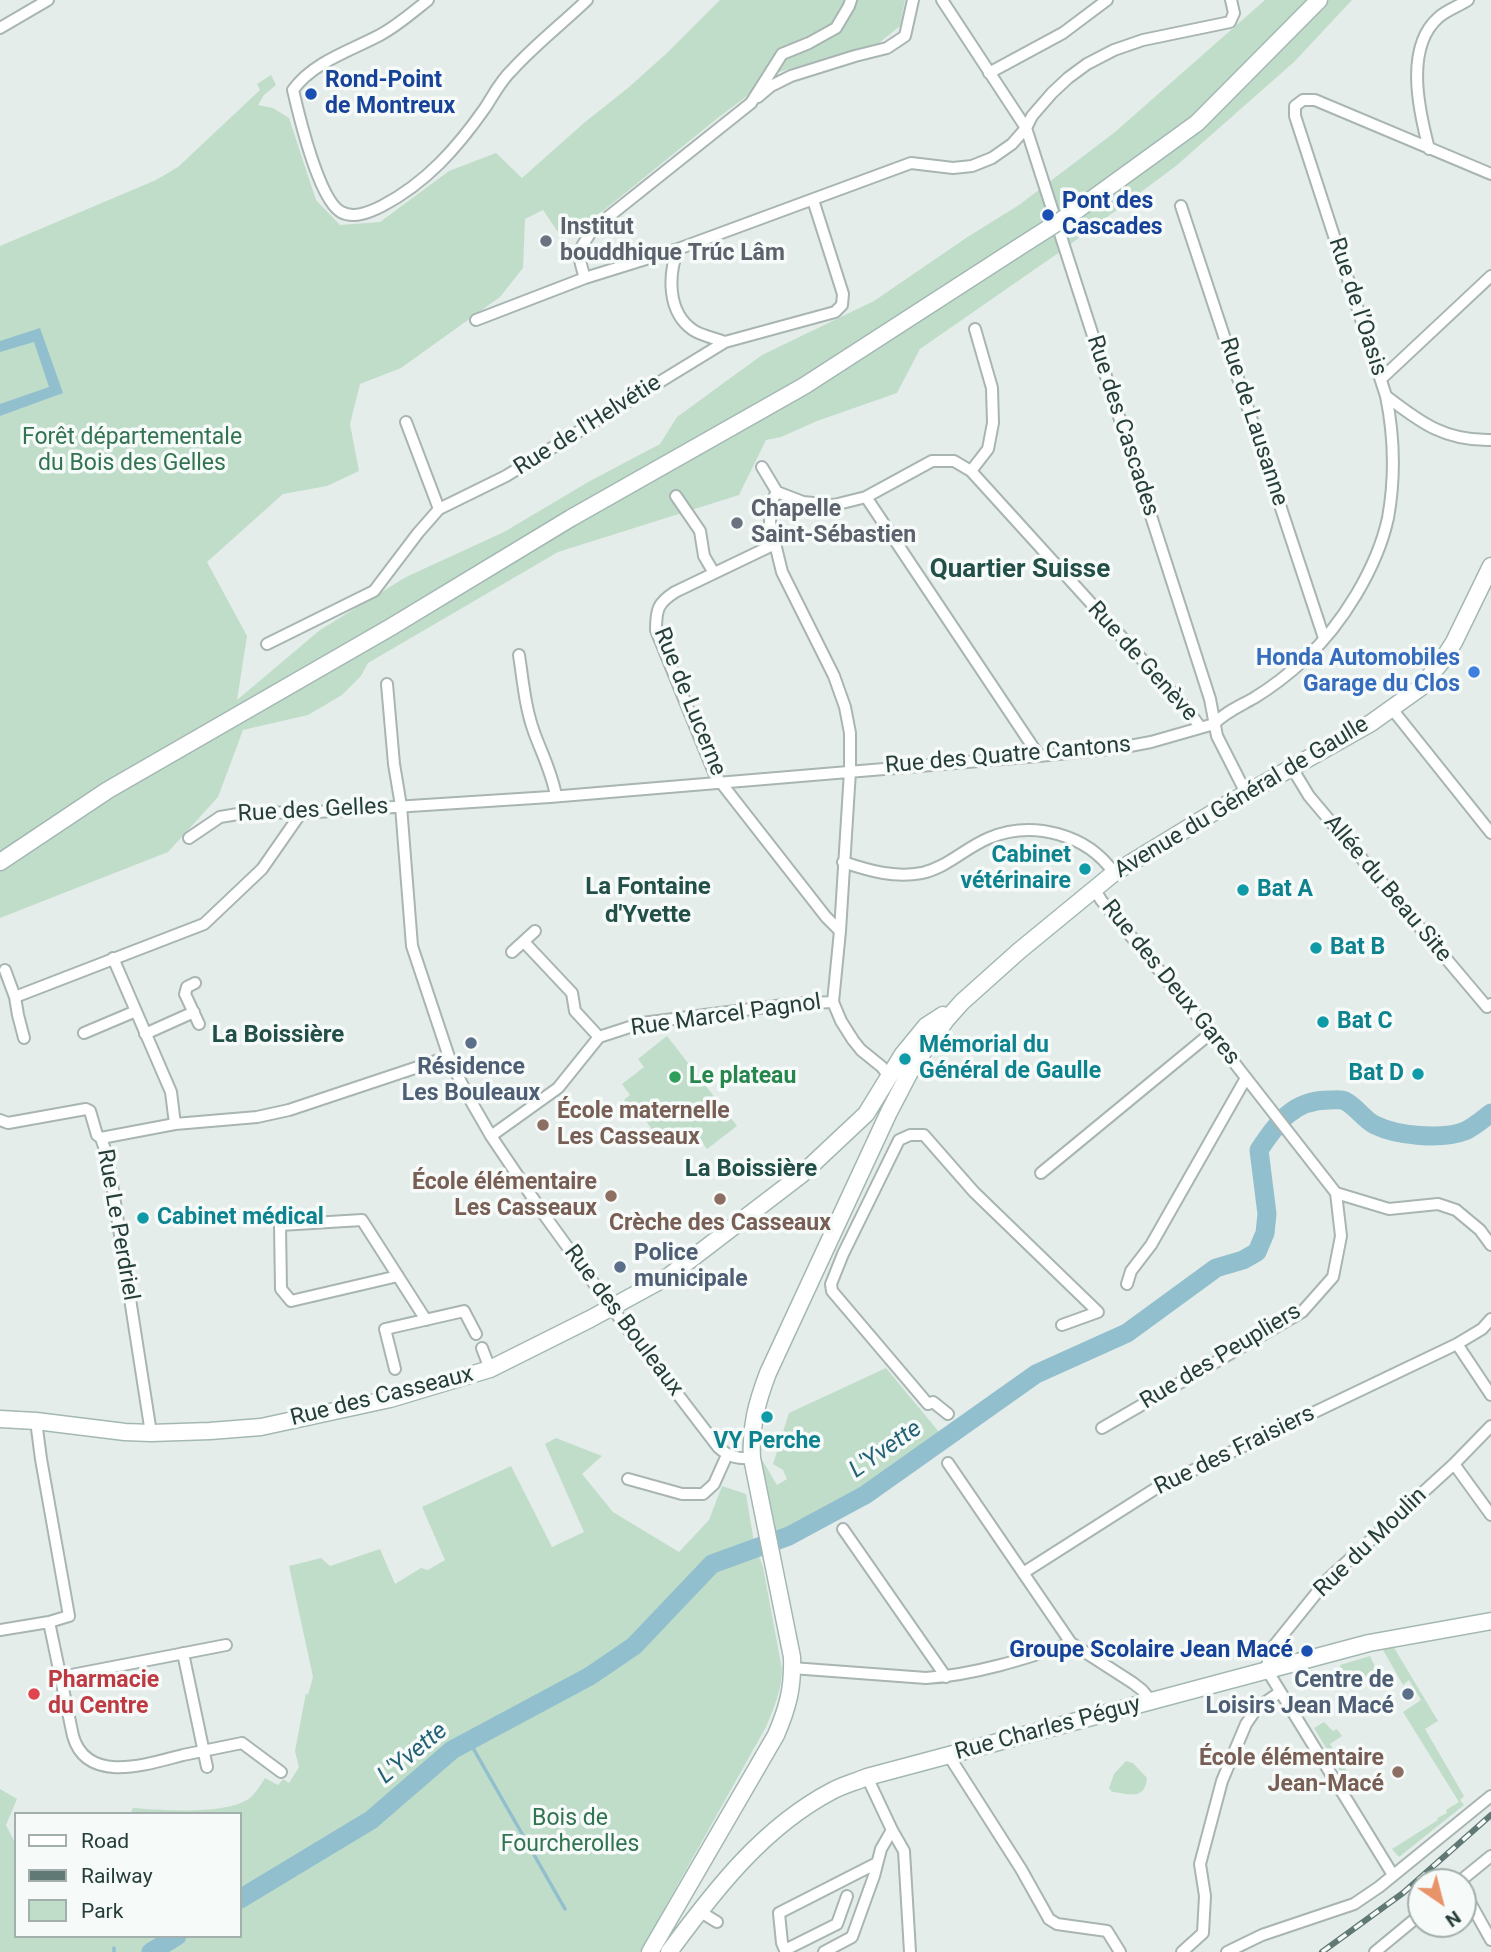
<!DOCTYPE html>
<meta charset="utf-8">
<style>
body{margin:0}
#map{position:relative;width:1491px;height:1952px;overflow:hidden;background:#e5edea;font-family:Roboto,sans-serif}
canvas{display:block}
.legend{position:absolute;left:14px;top:1812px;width:228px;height:126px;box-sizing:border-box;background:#f6faf8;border:2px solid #a2afac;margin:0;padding:9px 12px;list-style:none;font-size:21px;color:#253e3a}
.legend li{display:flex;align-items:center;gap:14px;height:35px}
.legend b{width:35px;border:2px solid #a2afac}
.north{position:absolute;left:1407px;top:1868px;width:70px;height:70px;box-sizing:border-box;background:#f6faf8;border:2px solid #a2afac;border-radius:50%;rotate:145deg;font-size:19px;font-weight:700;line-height:28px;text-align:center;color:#253e3a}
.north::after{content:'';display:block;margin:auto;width:24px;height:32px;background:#e99368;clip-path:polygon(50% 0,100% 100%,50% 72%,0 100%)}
</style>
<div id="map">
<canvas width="1491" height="1952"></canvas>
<ul class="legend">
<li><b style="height:9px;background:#fff"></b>Road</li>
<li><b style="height:9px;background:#607975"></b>Railway</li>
<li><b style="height:19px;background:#c0ddca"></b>Park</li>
</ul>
<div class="north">N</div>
</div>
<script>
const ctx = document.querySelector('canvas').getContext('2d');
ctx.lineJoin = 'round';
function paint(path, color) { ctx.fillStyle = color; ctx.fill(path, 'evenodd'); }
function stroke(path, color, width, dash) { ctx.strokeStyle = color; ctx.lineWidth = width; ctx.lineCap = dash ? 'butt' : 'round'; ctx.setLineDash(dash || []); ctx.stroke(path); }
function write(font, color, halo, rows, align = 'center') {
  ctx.font = font + ' Roboto,sans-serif'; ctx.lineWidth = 7; ctx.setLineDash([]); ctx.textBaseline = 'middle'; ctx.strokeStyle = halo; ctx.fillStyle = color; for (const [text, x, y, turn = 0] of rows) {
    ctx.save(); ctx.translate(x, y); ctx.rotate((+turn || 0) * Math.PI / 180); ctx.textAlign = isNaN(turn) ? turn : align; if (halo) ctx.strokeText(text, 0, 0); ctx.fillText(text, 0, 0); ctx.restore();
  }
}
const green = new Path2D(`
 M 720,0 L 905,0 L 900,26 L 873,48 L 840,55 L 779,72 L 719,117 L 577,232 L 562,238 L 543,210 L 525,219 L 523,268 L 500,297 L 401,368 L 360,384 L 350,424 L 359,471 L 327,486 L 283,494 L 207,562 L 247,636 L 237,700 L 320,630 L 406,577 L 504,532 L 590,481 L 660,444 L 677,417 L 762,355 L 874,301 L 966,238 L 1019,205 L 1115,132 L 1265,0 L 1352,0 L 1294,62 L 1176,166 L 1064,249 L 920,349 L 897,393 L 817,421 L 781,437 L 766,440 L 739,495 L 558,552 L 368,663 L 361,676 L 342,695 L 308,715 L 243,730 L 218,797 L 168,852 L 0,918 L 0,246 L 156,180 L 178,167 L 260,90 L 257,84 L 271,75 L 276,85 L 264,95 L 258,105 L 273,108 L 289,118 L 316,200 L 340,225 L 380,222 L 449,171 L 496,153 L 522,178 L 585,122 L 628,88 L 667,53 Z
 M 667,1036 L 737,1126 L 707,1149 L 690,1127 L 663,1145 L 634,1104 L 630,1107 L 624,1100 L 630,1095 L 622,1084 L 644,1067 L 638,1059 Z
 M 886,1368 L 939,1432 C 887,1470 835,1514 774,1537 L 761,1458 L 777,1485 L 787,1479 L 783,1470 L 773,1464 L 789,1413 Z
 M 556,1438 L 602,1456 L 582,1474 L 613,1512 L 679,1552 L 709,1520 L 722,1486 L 746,1494 L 754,1542 L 763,1567 L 782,1669 C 782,1690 774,1707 766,1727 L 640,1952 L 0,1952 L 0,1789 L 17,1799 L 6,1825 L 16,1845 L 16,1936 L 240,1936 L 240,1814 L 130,1814 L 133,1808 C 160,1810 232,1816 252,1796 C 257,1791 261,1784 265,1778 L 278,1785 L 283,1779 L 289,1783 L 299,1767 L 295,1751 L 306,1693 L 308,1695 L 313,1677 L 289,1566 L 321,1558 L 330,1566 L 380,1549 L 395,1584 L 421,1568 L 428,1570 L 445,1560 L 422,1507 L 511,1466 L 552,1547 L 584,1532 L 545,1444 Z
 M 1393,1646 L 1438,1721 L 1425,1729 L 1464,1796 L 1460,1800 L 1464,1805 L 1399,1857 L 1392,1849 L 1438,1820 L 1437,1818 L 1447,1813 L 1446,1810 L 1459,1802 L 1403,1712 L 1421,1700 L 1409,1680 L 1403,1685 L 1383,1650 Z
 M 1370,1656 L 1377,1671 L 1361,1680 L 1355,1688 L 1348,1675 L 1341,1671 L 1340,1665 Z
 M 1324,1722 L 1333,1731 L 1337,1729 L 1342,1736 L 1330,1744 L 1355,1784 L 1350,1787 L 1314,1728 Z
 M 1126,1761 L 1133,1763 L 1147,1778 C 1145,1802 1127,1793 1112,1792 L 1109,1788 L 1114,1774 Z`);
const water = new Path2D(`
 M 40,328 L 63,393 L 0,416 L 0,404 L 49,387 L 34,342 L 0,352 L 0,341 Z`);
const stream = new Path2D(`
 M 469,1741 L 565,1909
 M 114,1948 L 114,1952`);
const river = new Path2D(`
 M 240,1899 L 371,1820 L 452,1750 L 590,1676 L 634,1646 L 712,1564 L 789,1536 L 865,1495 L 1036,1374 L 1127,1333 L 1216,1268 L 1243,1260 L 1257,1252 L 1265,1233 L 1267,1214 L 1259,1150 C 1278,1122 1293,1100 1329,1100 C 1335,1100 1341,1099 1345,1101 C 1357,1107 1364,1120 1375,1125 C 1397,1136 1442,1140 1465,1131 C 1474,1127 1483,1119 1491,1113
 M 151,1952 L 177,1936`);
const street = new Path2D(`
 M 428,0 C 413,12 397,26 380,35 C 350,51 313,62 293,90 C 299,116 319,200 341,212 C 354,219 370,212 382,206 C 426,183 457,148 485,108 C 494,94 501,80 513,69 C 536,44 563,23 587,0
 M 942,0 L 1026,128 L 1210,699 L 1217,736 L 1246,793
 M 0,28 L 48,0
 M 989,73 L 1063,33 L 1107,0
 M 758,97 L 771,86 L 791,76 L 855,56 L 887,48 L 905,36 L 913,0
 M 1429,149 C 1419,111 1404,47 1439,17 C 1447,10 1459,6 1468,0
 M 1181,206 L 1324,638
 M 678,249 C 668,275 667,312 693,330 C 702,336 715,338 725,342
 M 585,278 C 576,251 578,252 593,229 L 751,103 L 782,54 L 809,43 L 836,28 L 849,6 L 851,0
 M 476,320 L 585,278 L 678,249 L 911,163 L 953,168 L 972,166 L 992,158 L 1012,144 L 1026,128 L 1032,116 L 1052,93 L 1068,78 L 1087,64 L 1114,50 L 1143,40 L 1230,22 L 1234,13 L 1231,0
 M 1381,379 L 1491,276
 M 1386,396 C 1421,423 1445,441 1491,440
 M 406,422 L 439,509
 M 762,467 L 777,492 L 771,502 L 770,523 L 782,572 L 834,676 L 845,707 L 850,733 L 850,771 L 840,931 L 833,1002 L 841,1021 L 853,1040 L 861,1050 L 882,1067 L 889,1077
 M 971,471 L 988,449 L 993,423 L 992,388 L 975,329
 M 777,492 L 803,502 L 834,505 L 866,497 L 932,461 L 954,461 L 971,471 L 1188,710 L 1200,727
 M 676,496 L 700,531 L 704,556 L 714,573
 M 866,497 L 1039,756
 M 775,544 L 675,592 C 658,603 656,609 656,630 L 715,775 L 826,917 L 840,931
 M 267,644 L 374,591 L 418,533 L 439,509 L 506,476 L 725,342 L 835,312 L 842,305 L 843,294 L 813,200
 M 519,655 C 523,681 525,707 534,732 C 542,754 552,773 556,796
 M 387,684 L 394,764 L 401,806 L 412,946 L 451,1063 L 472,1103 L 491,1136 L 545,1216 L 611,1307 L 718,1447 C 729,1457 737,1459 752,1458
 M 1392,709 L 1491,833
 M 1292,768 L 1309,796 L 1487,1007 L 1491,1004
 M 189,838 L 220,817 L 250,812 L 301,813 L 550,797 L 1039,756 L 1119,748 L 1151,742 L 1214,724 C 1225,712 1240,706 1254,698 C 1272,687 1290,673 1305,659 C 1342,625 1377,568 1388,518 C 1395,479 1394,435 1386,396 L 1295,116 L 1295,106 L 1303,100 L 1315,100 L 1491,174
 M 843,862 C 870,871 894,878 922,873 C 948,867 965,848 989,838 C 1033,820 1087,834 1114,873
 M 1094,888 L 1101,900 L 1211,1033 L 1336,1193 L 1389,1209 L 1438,1204 L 1456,1210 L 1480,1230 L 1491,1245
 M 524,942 L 572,993 L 575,1011 L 599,1037
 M 512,952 L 535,931
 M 113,958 L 171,1092 L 175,1124
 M 5,970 L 15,997 L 18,1015 L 24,1038
 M 195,983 L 187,987 L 185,994 L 199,1024
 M 15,997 L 204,924 L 262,869 L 301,813
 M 84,1033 L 136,1011
 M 145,1034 L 194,1012
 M 0,1120 L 8,1123 L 86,1109 L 90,1111 L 97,1135 L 101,1138 L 108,1158 L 151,1433
 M 491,1136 L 558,1088 L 599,1037 L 642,1023 L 791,1004 L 833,1002
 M 101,1138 L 175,1124 L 257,1117 L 289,1110 L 439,1060 L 451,1063
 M 1041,1173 L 1211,1033
 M 398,1276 L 291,1301 L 281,1289 L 280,1225 L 362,1220 L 426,1320
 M 1127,1284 L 1131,1271 L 1151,1245 L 1246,1078
 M 1457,1344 L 1491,1395
 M 482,1348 L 490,1369
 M 395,1369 L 385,1329 L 464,1311 L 476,1334
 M 948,1414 L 933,1402 L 928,1404 L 832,1291 L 831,1284 L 843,1254 L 899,1140 L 910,1135 L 924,1135 L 974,1192 L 1098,1312 L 1062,1325
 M 1102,1428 L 1302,1312 L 1333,1277 L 1341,1236 L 1336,1193
 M 948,1463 L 1071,1643 L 1133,1683 L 1142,1690 L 1152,1702
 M 1454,1464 L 1491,1515
 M 628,1479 L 682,1494 L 703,1494 L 714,1484 L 727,1455
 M 843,1529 L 946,1677
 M 1023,1573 L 1158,1487 L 1457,1344 L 1482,1329 L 1491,1319
 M 49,1622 L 73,1736 C 87,1785 148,1764 183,1755 C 202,1751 222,1747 242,1743 L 281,1772
 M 0,1630 L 49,1622 L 69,1616 L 41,1459 L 36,1421
 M 183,1653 L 207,1767
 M 792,1668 L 926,1678 C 974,1675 1025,1659 1071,1643
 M 61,1677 L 226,1645
 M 949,1756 L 1021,1869 L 1049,1919 L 1057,1924 L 1107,1931 L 1120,1952
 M 892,1830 L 904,1851 L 910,1952
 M 1393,1875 L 1267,1670 L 1269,1652 L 1327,1580 L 1454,1464 L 1491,1426
 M 1459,1882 L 1491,1856
 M 1463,1890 L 1491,1940
 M 699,1911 L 717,1922
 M 785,1950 L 782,1943 L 779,1913 L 877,1863
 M 786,1952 L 785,1950 L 837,1924 L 847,1896
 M 824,1952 L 852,1937 L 874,1876 L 881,1849 L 892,1830 L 867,1777
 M 1182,1952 L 1203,1933 L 1205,1896 L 1200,1864 L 1222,1781 L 1246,1724 L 1257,1708 L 1280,1692
 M 1227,1952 L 1262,1935 L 1354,1904 L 1379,1887 L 1491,1796
 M 1375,1952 L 1421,1914`);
const secondary = new Path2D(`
 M 1077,210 L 1197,123 L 1319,0
 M 0,862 L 108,790 L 391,627 L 571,518 L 804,386 L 1016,249
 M 0,1419 L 36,1421 L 125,1432 L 151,1433 L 210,1431 L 261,1427 L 390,1399 L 490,1369 L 590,1319 L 669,1276 L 801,1175 L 866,1114 L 903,1054 L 926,1026 L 943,1015
 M 650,1952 L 776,1735 C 788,1707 793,1688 792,1657 L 752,1458 C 750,1427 757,1402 768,1373 L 889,1112 L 913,1066 L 946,1020 L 962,1002 L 1019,951 L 1114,873 L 1224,806 L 1371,723 L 1420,688 L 1442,661 L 1454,642 L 1491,566
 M 669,1952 C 714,1891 763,1827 832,1791 C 843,1785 855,1782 867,1777 L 1369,1643 L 1491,1621`);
const rail = new Path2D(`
 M 1322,1952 L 1403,1893 L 1491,1815`);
const secondaryBridge = new Path2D(`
 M 1016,249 L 1077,210`);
const markers = [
 [311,94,7,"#1a4fb4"],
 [1048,215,7,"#1a4fb4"],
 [546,241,7,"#6b7280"],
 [737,523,7,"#6b7280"],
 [1474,672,7,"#3f7fe0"],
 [1085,869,7,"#0f9aa8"],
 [1243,890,7,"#0f9aa8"],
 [1316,948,7,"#0f9aa8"],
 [1323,1022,7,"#0f9aa8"],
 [471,1043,7,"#5c6f8a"],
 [905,1059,7,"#0f9aa8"],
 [1418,1074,7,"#0f9aa8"],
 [675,1077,7,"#2e9e5b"],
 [543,1125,7,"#8d6e63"],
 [611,1196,7,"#8d6e63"],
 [720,1199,7,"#8d6e63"],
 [143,1218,7,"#0f9aa8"],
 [620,1267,7,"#5c6f8a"],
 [767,1417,7,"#0f9aa8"],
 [1307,1651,7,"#1a4fb4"],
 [34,1694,7,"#e0444e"],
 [1408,1694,7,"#5c6f8a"],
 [1398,1772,7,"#8d6e63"]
];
const transitNames = [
 ["Rond-Point",325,81],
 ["de Montreux",325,107],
 ["Pont des",1062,202],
 ["Cascades",1062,228],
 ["Groupe Scolaire Jean Macé",1293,1651,"right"]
];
const worshipNames = [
 ["Institut",560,228],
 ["bouddhique Trúc Lâm",560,254],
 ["Chapelle",751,510],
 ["Saint-Sébastien",751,536]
];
const streetNames = [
 ["Rue de l’Oasis",1357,307,72],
 ["Rue de Lausanne",1253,422,72],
 ["Rue de l'Helvétie",588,426,-32],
 ["Rue des Cascades",1122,426,72],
 ["Rue de Genève",1142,662,48],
 ["Rue de Lucerne",689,702,68],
 ["Rue des Quatre Cantons",1008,756,-5],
 ["Avenue du Général de Gaulle",1242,798,-31],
 ["Rue des Gelles",313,811,-3],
 ["Allée du Beau Site",1387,889,50],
 ["Rue des Deux Gares",1170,983,51],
 ["Rue Marcel Pagnol",726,1016,-8],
 ["Rue Le Perdriel",117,1225,80],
 ["Rue des Bouleaux",623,1321,53],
 ["Rue des Peupliers",1221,1357,-31],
 ["Rue des Casseaux",382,1397,-14],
 ["Rue des Fraisiers",1235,1451,-26],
 ["Rue du Moulin",1371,1543,-44],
 ["Rue Charles Péguy",1048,1729,-15]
];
const parkNames = [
 ["Forêt départementale",132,438],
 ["du Bois des Gelles",132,464],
 ["Bois de",570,1819],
 ["Fourcherolles",570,1845]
];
const shopNames = [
 ["Honda Automobiles",1460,659],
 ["Garage du Clos",1460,685]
];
const cultureNames = [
 ["Cabinet",1071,856,"right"],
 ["vétérinaire",1071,882,"right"],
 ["Bat A",1257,890],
 ["Bat B",1330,948],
 ["Bat C",1337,1022],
 ["Mémorial du",919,1046],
 ["Général de Gaulle",919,1072],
 ["Bat D",1404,1074,"right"],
 ["Cabinet médical",157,1218],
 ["VY Perche",767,1442,"center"]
];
const serviceNames = [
 ["Résidence",471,1068],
 ["Les Bouleaux",471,1094],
 ["Police",634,1254,"left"],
 ["municipale",634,1280,"left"],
 ["Centre de",1394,1681,"right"],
 ["Loisirs Jean Macé",1394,1707,"right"]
];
const leisureNames = [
 ["Le plateau",689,1077]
];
const educationNames = [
 ["École maternelle",557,1112,"left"],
 ["Les Casseaux",557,1138,"left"],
 ["École élémentaire",597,1183],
 ["Les Casseaux",597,1209],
 ["Crèche des Casseaux",720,1224,"center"],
 ["École élémentaire",1384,1759],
 ["Jean-Macé",1384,1785]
];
const healthNames = [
 ["Pharmacie",48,1681],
 ["du Centre",48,1707]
];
const neighbourhoodNames = [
 ["La Fontaine",648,888],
 ["d'Yvette",648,916],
 ["La Boissière",278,1036],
 ["La Boissière",751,1170]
];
const waterNames = [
 ["L'Yvette",886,1450,-35],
 ["L'Yvette",413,1754,-39]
];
const quarterNames = [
 ["Quartier Suisse",1020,570]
];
paint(green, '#c0ddca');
paint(water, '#92bfce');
stroke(stream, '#92bfce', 3.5);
stroke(river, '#92bfce', 19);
stroke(street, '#a8b5b2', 14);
stroke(secondary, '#a4b8b3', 19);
stroke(street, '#fff', 10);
stroke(secondary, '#fff', 16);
stroke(rail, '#607975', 6);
stroke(rail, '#f6faf8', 3.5, [10]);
stroke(secondaryBridge, '#a4b8b3', 19, []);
stroke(secondaryBridge, '#fff', 16);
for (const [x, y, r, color] of markers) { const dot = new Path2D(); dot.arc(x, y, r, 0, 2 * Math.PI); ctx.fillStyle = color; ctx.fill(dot); stroke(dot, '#f6faf8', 2.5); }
write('bold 23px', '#164399', '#f6faf8', transitNames, 'left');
write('bold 23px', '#5b616d', '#f6faf8', worshipNames, 'left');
write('23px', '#253e3a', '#f6faf8', streetNames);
write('23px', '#327351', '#f6faf8', parkNames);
write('bold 23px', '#366cbe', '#f6faf8', shopNames, 'right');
write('bold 23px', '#0d838f', '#f6faf8', cultureNames, 'left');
write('bold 23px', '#4e5e75', '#f6faf8', serviceNames);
write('bold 23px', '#27864d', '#f6faf8', leisureNames, 'left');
write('bold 23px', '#785e54', '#f6faf8', educationNames, 'right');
write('bold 23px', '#be3a42', '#f6faf8', healthNames, 'left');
write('bold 24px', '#224f48', '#f6faf8', neighbourhoodNames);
write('italic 24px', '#236177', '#f6faf8', waterNames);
write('bold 26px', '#224f48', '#f6faf8', quarterNames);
</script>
